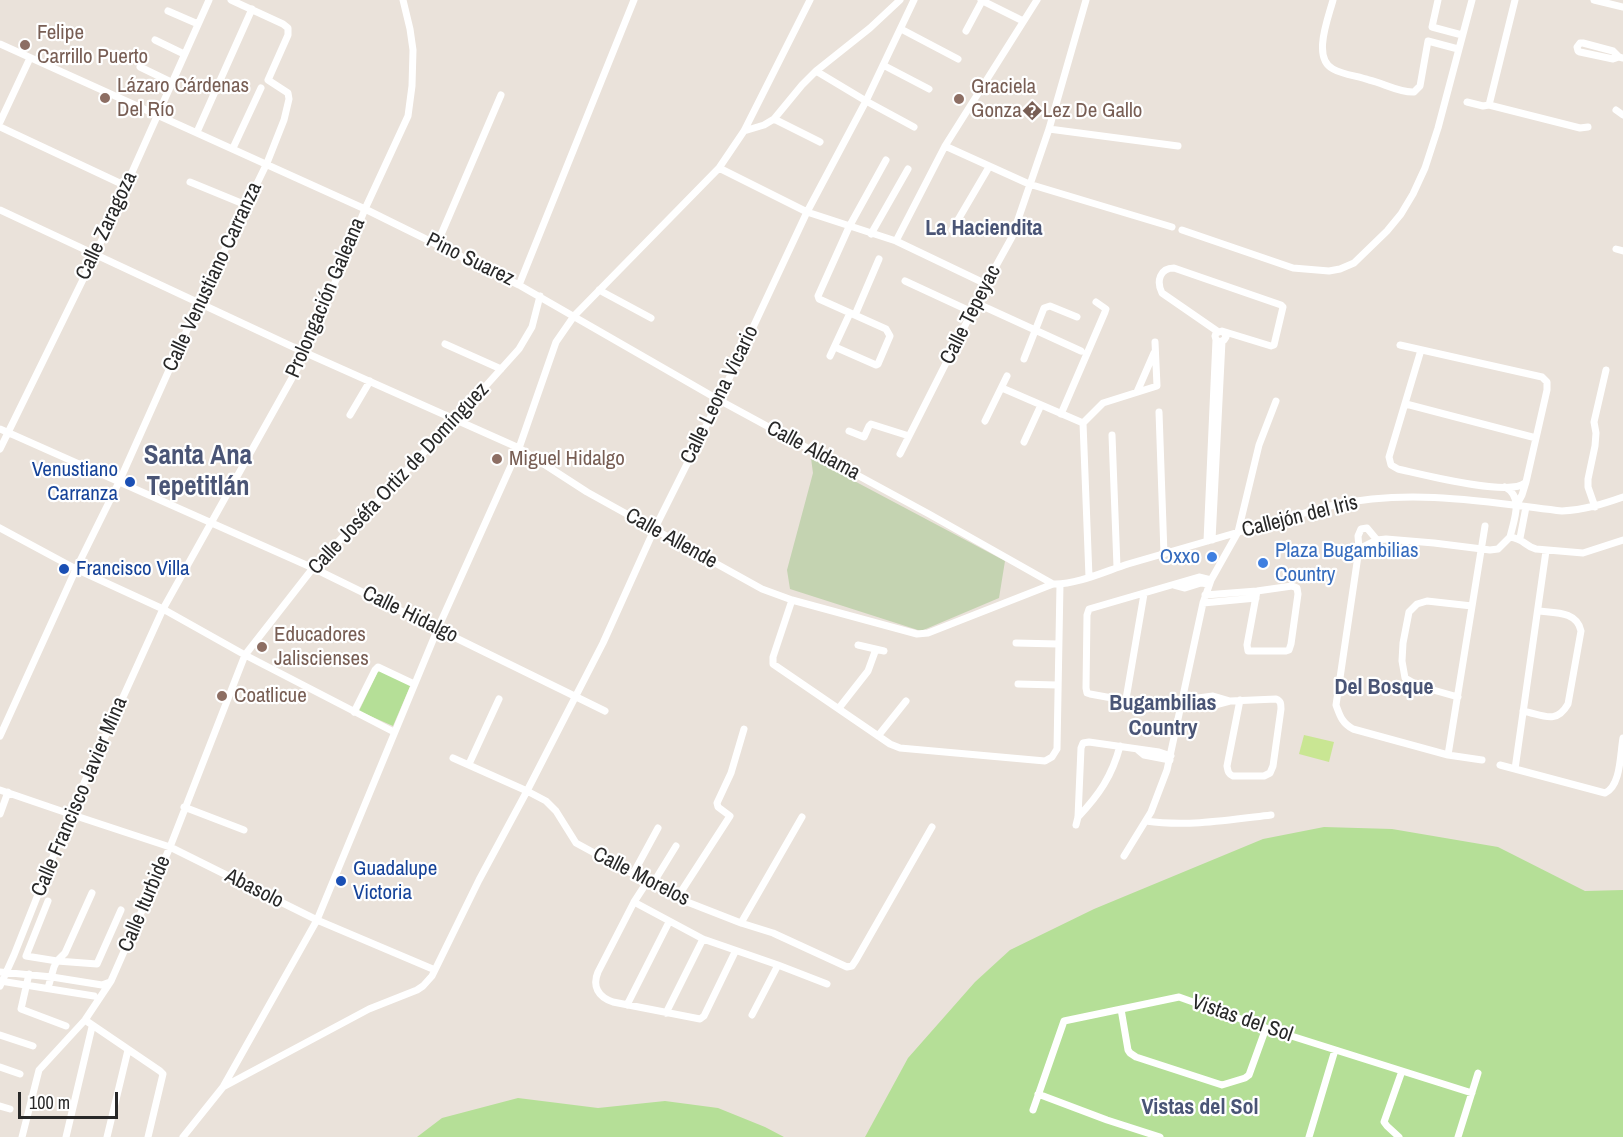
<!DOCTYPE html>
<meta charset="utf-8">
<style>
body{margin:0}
#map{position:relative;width:1623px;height:1137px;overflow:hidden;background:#eae2da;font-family:"Archivo Narrow",sans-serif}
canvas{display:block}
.scale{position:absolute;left:18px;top:1092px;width:100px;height:27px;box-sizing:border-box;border:3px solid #282828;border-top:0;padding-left:8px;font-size:18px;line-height:21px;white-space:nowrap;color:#282828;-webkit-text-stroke:4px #fff;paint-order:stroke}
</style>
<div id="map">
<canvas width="1623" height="1137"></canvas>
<div class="scale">100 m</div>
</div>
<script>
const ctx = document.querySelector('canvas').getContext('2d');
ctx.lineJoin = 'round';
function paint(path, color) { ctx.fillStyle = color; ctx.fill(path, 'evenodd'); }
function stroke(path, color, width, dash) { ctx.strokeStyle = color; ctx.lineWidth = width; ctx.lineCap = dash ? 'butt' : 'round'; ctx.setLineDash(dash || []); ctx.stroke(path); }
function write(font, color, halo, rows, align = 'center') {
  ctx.font = font + ' "Archivo Narrow",sans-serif'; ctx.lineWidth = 4.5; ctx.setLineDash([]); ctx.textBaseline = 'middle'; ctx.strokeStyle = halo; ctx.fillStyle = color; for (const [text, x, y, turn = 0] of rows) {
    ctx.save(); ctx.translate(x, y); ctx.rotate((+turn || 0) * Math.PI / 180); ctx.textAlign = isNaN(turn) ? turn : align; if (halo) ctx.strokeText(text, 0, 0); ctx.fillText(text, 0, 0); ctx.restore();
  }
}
const green = new Path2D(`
 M 379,669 L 411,684 L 393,726 L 359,711 Z
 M 1324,827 L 1392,829 L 1498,847 L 1585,891 L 1623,890 L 1623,1137 L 865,1137 L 908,1058 L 975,982 L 1010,950 L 1094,909 L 1263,839 Z
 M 518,1098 L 598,1108 L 665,1101 L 718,1108 L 765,1127 L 784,1137 L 417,1137 L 442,1118 Z`);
const cemetery = new Path2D(`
 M 811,458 L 1005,561 L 999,598 L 921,631 L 790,589 L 787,570 L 813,473 Z`);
const pitch = new Path2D(`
 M 1304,735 L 1334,742 L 1329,762 L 1299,754 Z`);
const minor = new Path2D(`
 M 981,0 L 1023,21
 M 1333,0 C 1328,19 1312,58 1333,69 C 1344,75 1358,76 1369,80 C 1383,83 1400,93 1414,92 L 1420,86 L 1428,41 L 1458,49
 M 1438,0 L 1432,27 L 1462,35
 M 1594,0 L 1623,7
 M 168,11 L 198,24
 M 901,29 L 958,59
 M 966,31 L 982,1
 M 155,40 L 184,54
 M 0,44 L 365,209 L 519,285 L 719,400 L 929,514 L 1053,584
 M 1619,57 L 1613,59 L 1580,52 L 1578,51 L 1577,47 L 1580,43 L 1583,43 L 1613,51 L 1619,57 L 1623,58
 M 883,65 L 929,89
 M 140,67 L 171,82
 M 816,71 L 866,101 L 914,127
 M 1467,102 L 1483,106 L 1489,105 L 1580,128 L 1588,127
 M 1489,105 L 1515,0
 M 1616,110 L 1623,115
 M 774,119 L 820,142
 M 0,122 L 30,58
 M 0,127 L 126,186
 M 1049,129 L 1178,146
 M 744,131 L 764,125 L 774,119 L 802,85 L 816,71 L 870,28 L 900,0
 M 197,132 L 252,9
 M 945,146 L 1029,184 L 1172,227
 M 233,148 L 261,88
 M 719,168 L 807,212 L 896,241 L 986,284
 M 190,182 L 246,205
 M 0,210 L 306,353 L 519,448 L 587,492 L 762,589 L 792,600 L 917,634 L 928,633 L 1053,584 C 1076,585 1106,571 1128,564 C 1178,550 1227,535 1277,521 C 1296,516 1315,509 1335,505 C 1409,488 1488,502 1562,511 C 1584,510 1603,504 1623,497
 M 952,230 L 989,167
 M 1182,230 L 1293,268 L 1329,271 L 1340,269 L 1354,263 L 1387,231 L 1401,214 L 1413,194 L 1425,168 L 1438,128 L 1472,0
 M 871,234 L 908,169
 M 896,241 L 945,146 L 1037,0
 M 437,244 L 501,95
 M 1616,249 L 1623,251
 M 905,281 L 972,312
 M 519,285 L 634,0
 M 599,290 L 651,318
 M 976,303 L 1081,351
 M 855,315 L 879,259
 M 1217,331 L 1162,293 C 1156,281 1160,268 1174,268 L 1281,305 L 1283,307 L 1274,345 L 1271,346 L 1222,331 L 1216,333 L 1215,336 L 1216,340 L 1220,342 L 1224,340 L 1226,337 L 1224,332
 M 445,344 L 501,369
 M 1400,345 L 1542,377 L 1547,382 L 1547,390 L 1526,482 L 1522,495 L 1516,506
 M 835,347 L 876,365 L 878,364 L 890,336 L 886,329 L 819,299 L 818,296 L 849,227 L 886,160
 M 1421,350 L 1389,457 L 1391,465 L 1398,469 C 1421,474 1509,497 1525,483
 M 830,356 L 850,313
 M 1024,359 L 1044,308 L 1050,306 L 1077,317
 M 1002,388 L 1083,423
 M 1137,392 L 1154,353
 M 1406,404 L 1536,438
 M 1159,412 L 1164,554
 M 1061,414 L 1105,312 L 1106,309 L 1096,302
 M 350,415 L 370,381
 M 985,421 L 1007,376
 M 1083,423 L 1089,577
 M 1083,423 L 1103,403 L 1157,386 L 1155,342
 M 0,429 L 313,568 L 605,711
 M 849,431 L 864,437 L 869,426 L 871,424 L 909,436
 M 1112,435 L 1117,567
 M 1024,442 L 1041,405
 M 0,449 L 95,255 L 209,0
 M 900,454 L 986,284 L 1012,237 L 1049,129 L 1086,0
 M 1505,487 C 1524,497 1514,520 1510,537
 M 1595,507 L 1588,487 L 1588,479 L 1595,446 L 1596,433 L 1594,422 L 1606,370
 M 0,528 L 76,569 L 163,609 L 245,655 L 394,732
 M 1520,538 L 1526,507
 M 1212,540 L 1222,341
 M 1207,541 L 1216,340
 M 1359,549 L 1358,536 L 1361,529 L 1367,528 L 1377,540
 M 1174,585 L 1185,588 L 1201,583 L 1209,584
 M 1144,594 L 1126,699 L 1123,700 L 1090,694 L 1087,693 L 1086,688 L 1087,615 L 1089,609 L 1199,577 L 1211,580
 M 1205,595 L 1257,591 L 1292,586 L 1297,588 L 1298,594 L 1291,644 L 1289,650 L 1286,651 L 1248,651 L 1247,645 L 1257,591
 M 792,600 L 773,657 L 773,664 L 890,744 L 900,748 L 1045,761 L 1052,757 L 1057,749 L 1060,584
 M 1203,603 L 1256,598
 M 1016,643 L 1058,644
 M 858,645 L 884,651
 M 1018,684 L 1057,685
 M 1458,697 L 1419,686 L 1405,678 L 1402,661 L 1403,643 L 1409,612 L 1417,604 L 1427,601 L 1472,606
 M 1183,700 L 1213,696 L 1230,701
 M 1182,707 L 1215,705 L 1230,701 L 1276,699 C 1281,701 1281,704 1281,709 L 1273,766 L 1270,773 L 1264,776 L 1233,776 C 1228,774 1228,771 1227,766 L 1240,700
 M 839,708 L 868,671 L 876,649
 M 1523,711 C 1543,715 1556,725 1568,704 L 1581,631 C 1577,611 1555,613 1538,611
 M 354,712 L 375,670 L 378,667 L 414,684
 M 0,736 L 76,569 L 119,482 L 199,303 L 267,163 L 284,120 L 289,99 L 288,93 L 268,80 L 288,35 L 288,28 L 283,24 L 231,0
 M 878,736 L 906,701
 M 1138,750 L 1144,755 L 1170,760
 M 1448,755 L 1485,526
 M 453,758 L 527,791 L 546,801 L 556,811 L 576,843 L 677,898 L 741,923 L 773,933 L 847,967 L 852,966 L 856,960 L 932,827
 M 1482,760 L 1448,755 L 1353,729 C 1342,723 1340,716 1336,705 L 1359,549 L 1377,540 L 1386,539 L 1434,543 L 1490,550 L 1498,549 L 1510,537 C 1525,539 1524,546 1536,549 L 1583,553 L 1623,540
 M 469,764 L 499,699
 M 1500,765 L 1605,793 C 1621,786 1620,754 1623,738
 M 1515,769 L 1546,551
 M 0,790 L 70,814 L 170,847 L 317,920 L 435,970
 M 184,807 L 244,830
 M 0,814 L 8,792
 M 1078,817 C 1099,795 1112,776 1120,746
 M 1146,821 C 1187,827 1229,820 1271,815
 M 1076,825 L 1078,817 L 1081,748 L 1083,743 L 1089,742 L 1159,752 L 1171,756
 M 1124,856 L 1151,812 L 1167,770 L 1203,603 L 1211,580 L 1238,532 L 1259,445 L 1276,401
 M 633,874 L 658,828
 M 647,882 L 634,902 L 598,972 C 592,986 598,997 613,1002 L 700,1019 L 704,1016 L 735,952
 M 652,885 L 676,846
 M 677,898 L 730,816 L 718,807 L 717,803 L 731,773 L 744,729
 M 48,901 L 26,956 L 57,961 L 97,964 L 121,910
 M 634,902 L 703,939 L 778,965 L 827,984
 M 741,923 L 802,817
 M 0,972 L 52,977 L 102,985 L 110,982
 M 29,974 L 21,1009 L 66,1026
 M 0,981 L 94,996
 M 0,986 L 14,955 L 70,814 L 163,609 L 306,353 L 365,209 L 408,116 L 412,86 L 413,50 L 410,29 L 403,0
 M 48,988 L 54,967 L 57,961 L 65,953 L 92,893
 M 627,1005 L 669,922
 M 1121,1009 L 1128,1050 L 1130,1053 L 1136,1057 L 1222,1085 L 1245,1078 L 1249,1075 L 1266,1028
 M 666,1013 L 703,939
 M 752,1015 L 778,965
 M 85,1020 L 160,1071 L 163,1074 L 148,1137
 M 0,1035 L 33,1046
 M 0,1067 L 20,1074
 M 223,1087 L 369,1009 L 417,990 L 423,986 L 432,976 L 479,880 L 527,791 L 603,643 L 654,530 L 719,400 L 807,212 L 866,101 L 914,0
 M 1038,1094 L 1107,1120 L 1160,1137
 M 0,1106 L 10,1109
 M 1033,1110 L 1064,1021 L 1179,997 L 1266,1028 L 1472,1093
 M 22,1137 L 39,1070 L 85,1020 L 111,981 L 170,847 L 245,655 L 313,568 L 456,419 L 519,349 L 532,327 L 540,296
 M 66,1137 L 92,1027
 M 107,1137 L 128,1050
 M 183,1137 L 223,1087 L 317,920 L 438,628 L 519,448 L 556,342 L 574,316 L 719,168 L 744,131 L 810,0
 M 1309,1137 L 1335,1050
 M 1399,1137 L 1387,1126 L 1384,1122 L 1402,1071
 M 1458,1137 L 1478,1073`);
const markers = [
 [25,45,6,"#8d6e63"],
 [105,98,6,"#8d6e63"],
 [959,99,6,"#8d6e63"],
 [497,459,6,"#8d6e63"],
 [130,482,6,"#1a4fb4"],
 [1212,557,6,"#3f7fe0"],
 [1263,563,6,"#3f7fe0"],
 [64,569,6,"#1a4fb4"],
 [262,647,6,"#8d6e63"],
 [222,696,6,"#8d6e63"],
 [341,881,6,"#1a4fb4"]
];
const educationNames = [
 ["Felipe",37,33],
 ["Carrillo Puerto",37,57],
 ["Lázaro Cárdenas",117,86],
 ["Del Río",117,110],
 ["Graciela",971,87],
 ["Gonza�Lez De Gallo",971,111],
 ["Miguel Hidalgo",509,459],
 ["Educadores",274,635],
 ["Jaliscienses",274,659],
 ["Coatlicue",234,696]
];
const streetNames = [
 ["Calle Zaragoza",107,226,-65],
 ["Pino Suarez",470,260,26],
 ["Calle Venustiano Carranza",213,277,-65],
 ["Prolongación Galeana",326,298,-67],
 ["Calle Tepeyac",971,315,-63],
 ["Calle Leona Vicario",720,395,-64],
 ["Calle Aldama",813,451,28],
 ["Calle Joséfa Ortiz de Domínguez",399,479,-47],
 ["Callejón del Iris",1300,517,-14],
 ["Calle Allende",671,539,29],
 ["Calle Hidalgo",410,615,26],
 ["Calle Francisco Javier Mina",80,797,-67],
 ["Calle Morelos",641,877,27],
 ["Abasolo",254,889,27],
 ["Calle Iturbide",145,904,-67],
 ["Vistas del Sol",1242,1019,19]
];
const transitNames = [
 ["Venustiano",118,470,"right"],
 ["Carranza",118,494,"right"],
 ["Francisco Villa",76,569],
 ["Guadalupe",353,869],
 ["Victoria",353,893]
];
const shopNames = [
 ["Plaza Bugambilias",1275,551],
 ["Country",1275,575],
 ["Oxxo",1200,557,"right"]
];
const neighbourhoodNames = [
 ["La Haciendita",984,229],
 ["Del Bosque",1384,688],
 ["Bugambilias",1163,704],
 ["Country",1163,729],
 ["Vistas del Sol",1200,1108]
];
const districtNames = [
 ["Santa Ana",198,457],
 ["Tepetitlán",198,488]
];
paint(green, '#b5df97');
paint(cemetery, '#c4d3b1');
paint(pitch, '#c9e693');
stroke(minor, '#fff', 7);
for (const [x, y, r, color] of markers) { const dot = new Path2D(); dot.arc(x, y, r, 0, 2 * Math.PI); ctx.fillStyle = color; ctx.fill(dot); stroke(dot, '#fff', 2); }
write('21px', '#785e54', '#fff', educationNames, 'left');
write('21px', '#282828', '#fff', streetNames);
write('21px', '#164399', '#fff', transitNames, 'left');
write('21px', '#366cbe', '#fff', shopNames, 'left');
write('bold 22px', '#4a5576', '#fff', neighbourhoodNames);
write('bold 27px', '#4a5576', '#fff', districtNames);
</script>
